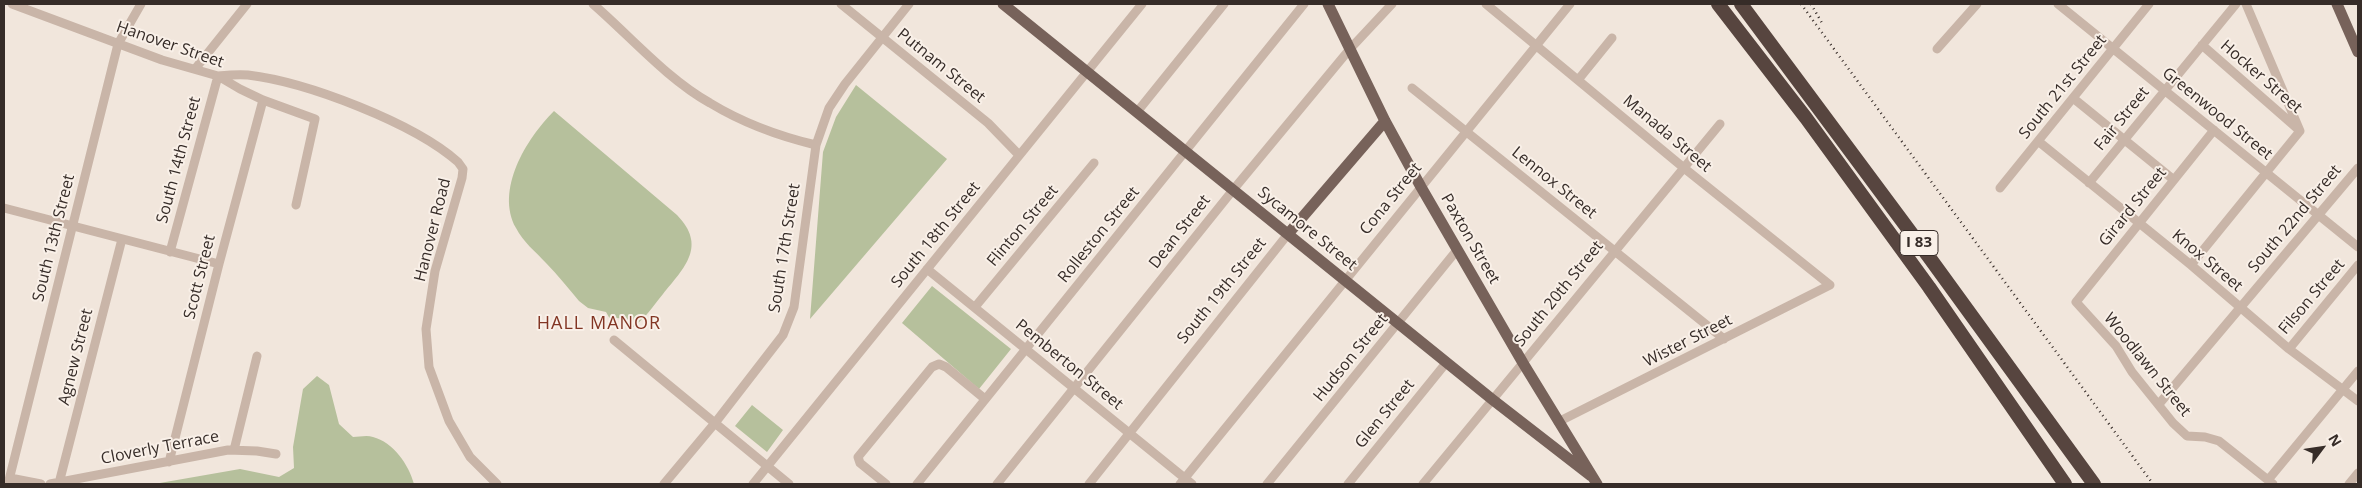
<!DOCTYPE html>
<style>
body{margin:0}
#map{position:relative;width:2362px;height:488px;overflow:hidden;background:#f1e6dc;font-family:"Open Sans",sans-serif}
canvas{display:block}
.frame{position:absolute;inset:0;border:5px solid #362c28;pointer-events:none}
.north{position:absolute;left:2297px;top:423px;width:50px;height:50px;-webkit-text-stroke:4px #f9f0e8;paint-order:stroke;rotate:59deg;font-size:14px;font-weight:700;line-height:20px;text-align:center;color:#362c28}
.north::after{content:'';display:block;margin:auto;width:18px;height:22px;background:#362c28;clip-path:polygon(50% 0,100% 100%,50% 72%,0 100%)}
</style>
<div id="map">
<canvas width="2362" height="488"></canvas>
<div class="frame"></div>
<div class="north">N</div>
</div>
<script>
const ctx = document.querySelector('canvas').getContext('2d');
ctx.lineJoin = 'round';
function paint(path, color) { ctx.fillStyle = color; ctx.fill(path, 'evenodd'); }
function stroke(path, color, width, dash) { ctx.strokeStyle = color; ctx.lineWidth = width; ctx.lineCap = dash ? 'butt' : 'round'; ctx.setLineDash(dash || []); ctx.stroke(path); }
function write(font, color, halo, rows, align = 'center') {
  ctx.font = font + ' "Open Sans",sans-serif'; ctx.lineWidth = 4; ctx.setLineDash([]); ctx.textBaseline = 'middle'; ctx.strokeStyle = halo; ctx.fillStyle = color; for (const [text, x, y, turn = 0] of rows) {
    ctx.save(); ctx.translate(x, y); ctx.rotate((+turn || 0) * Math.PI / 180); ctx.textAlign = isNaN(turn) ? turn : align; if (halo) ctx.strokeText(text, 0, 0); ctx.fillText(text, 0, 0); ctx.restore();
  }
}
const green = new Path2D(`
 M 856,85 L 947,159 L 810,319 L 823,152 L 836,117 Z
 M 554,111 L 677,215 C 707,246 685,267 663,294 C 654,305 644,320 632,328 C 626,319 620,316 610,319 L 606,312 L 588,308 L 579,301 C 568,288 558,275 546,263 C 536,252 523,242 516,228 C 495,190 526,139 554,111 Z
 M 932,286 L 1011,349 L 979,389 L 902,323 Z
 M 317,376 L 329,385 L 339,424 L 353,437 C 359,437 367,435 373,437 C 393,442 409,465 414,484 L 154,484 L 240,469 L 279,477 L 294,468 L 293,447 L 303,389 Z
 M 752,405 L 783,430 L 767,452 L 735,426 Z`);
const minor = new Path2D(`
 M 12,4 L 162,60 L 218,76 L 240,89 L 263,100 L 315,119 L 296,205
 M 593,4 C 630,36 667,79 710,103 C 743,123 778,136 816,145
 M 841,4 L 988,123 L 1019,155
 M 1486,4 L 1684,168 L 1830,285 L 1558,422
 M 2058,4 L 2358,247
 M 2246,4 L 2300,131
 M 2202,45 L 2298,129
 M 1937,49 L 1977,4
 M 195,69 L 247,4
 M 218,76 C 228,75 239,74 248,75 C 307,82 414,123 458,162 L 463,169 L 462,178 L 435,271 L 426,329 L 429,367 L 449,421 L 470,457 L 497,484
 M 1578,80 L 1612,38
 M 1412,88 L 1724,339
 M 2073,98 L 2174,180
 M 1137,112 L 1224,4
 M 2214,130 L 2076,302 L 2116,346 L 2132,372 L 2173,423 L 2187,436 L 2205,437 L 2219,441 L 2273,484
 M 2038,141 L 2191,265 L 2289,349 L 2358,401
 M 2089,183 L 2236,4
 M 2000,188 L 2149,4
 M 4,208 L 219,264
 M 170,252 L 218,76
 M 2191,265 L 2300,131
 M 927,269 L 1192,484
 M 975,307 L 1094,163
 M 614,340 L 789,484
 M 2289,349 L 2358,265
 M 2159,404 L 2358,168
 M 234,450 L 257,356
 M 169,462 L 219,264 L 263,100
 M 10,478 L 41,484
 M 2268,480 L 2358,371
 M 59,483 L 122,239
 M 8,484 L 118,44 L 141,4
 M 50,484 L 228,450 L 257,451 L 276,454
 M 664,484 L 715,423 L 783,335 L 794,307 L 816,145 L 829,108 L 845,84 L 909,4
 M 753,484 L 1142,4
 M 886,484 L 860,463 L 858,457 L 932,367 L 939,364 L 946,367 L 985,399
 M 917,484 L 1304,4
 M 997,484 L 1233,190 L 1349,50 L 1392,4
 M 1089,484 L 1288,234
 M 1180,484 L 1570,4
 M 1267,484 L 1457,250
 M 1348,484 L 1446,363
 M 1423,484 L 1720,124
 M 2349,484 L 2358,473`);
const major = new Path2D(`
 M 1003,4 L 1493,400 L 1591,476
 M 1328,4 L 1385,121 L 1421,187 L 1523,363 L 1597,484
 M 2337,4 L 2358,52
 M 1288,234 L 1385,121`);
const highway = new Path2D(`
 M 1718,4 L 1806,118 L 1929,287 L 2065,484
 M 1741,4 L 1929,257 L 2094,484`);
const rail = new Path2D(`
 M 1801,4 L 2153,484
 M 1811,4 L 1822,23`);
const shields = [
 [1919,243,38]
];
const shieldNames = [
 ["I 83",1919,243]
];
const streetNames = [
 ["Hanover Street",170,45,19],
 ["Putnam Street",941,66,39],
 ["Hocker Street",2261,77,41],
 ["South 21st Street",2063,87,-51],
 ["Greenwood Street",2217,114,39],
 ["Fair Street",2122,119,-51],
 ["Manada Street",1667,134,40],
 ["South 14th Street",179,160,-75],
 ["Lennox Street",1554,183,39],
 ["Cona Street",1391,199,-51],
 ["Girard Street",2133,207,-51],
 ["South 22nd Street",2295,219,-50],
 ["Flinton Street",1023,226,-50],
 ["Sycamore Street",1307,229,39],
 ["Hanover Road",433,230,-76],
 ["Dean Street",1180,232,-52],
 ["South 18th Street",936,235,-51],
 ["Rolleston Street",1099,235,-51],
 ["South 13th Street",54,238,-76],
 ["Paxton Street",1470,239,60],
 ["South 17th Street",785,248,-81],
 ["Knox Street",2207,261,40],
 ["Scott Street",200,277,-76],
 ["South 19th Street",1222,291,-51],
 ["South 20th Street",1559,294,-51],
 ["Filson Street",2312,297,-50],
 ["Wister Street",1688,341,-27],
 ["Agnew Street",76,357,-76],
 ["Hudson Street",1351,358,-51],
 ["Pemberton Street",1069,365,39],
 ["Woodlawn Street",2147,365,51],
 ["Glen Street",1385,414,-51],
 ["Cloverly Terrace",160,448,-11]
];
const neighbourhoodNames = [
 ["HALL MANOR",599,324]
];
paint(green, '#b6c09c');
stroke(minor, '#c9b5a8', 9);
stroke(major, '#77625a', 11);
stroke(highway, '#57453f', 14);
stroke(rail, '#362c28', 2.5, [1, 4]);
for (const [x, y, w] of shields) { const box = new Path2D(); box.roundRect(x - w / 2, y - 12.5, w, 25, 4); ctx.fillStyle = '#f9f0e8'; ctx.fill(box); stroke(box, '#362c28', 1); }
write('bold 15px', '#362c28', null, shieldNames);
write('16px', '#362c28', '#f9f0e8', streetNames);
ctx.letterSpacing = '1px';
write('18px', '#823523', '#f9f0e8', neighbourhoodNames);
ctx.letterSpacing = '0px';
</script>
